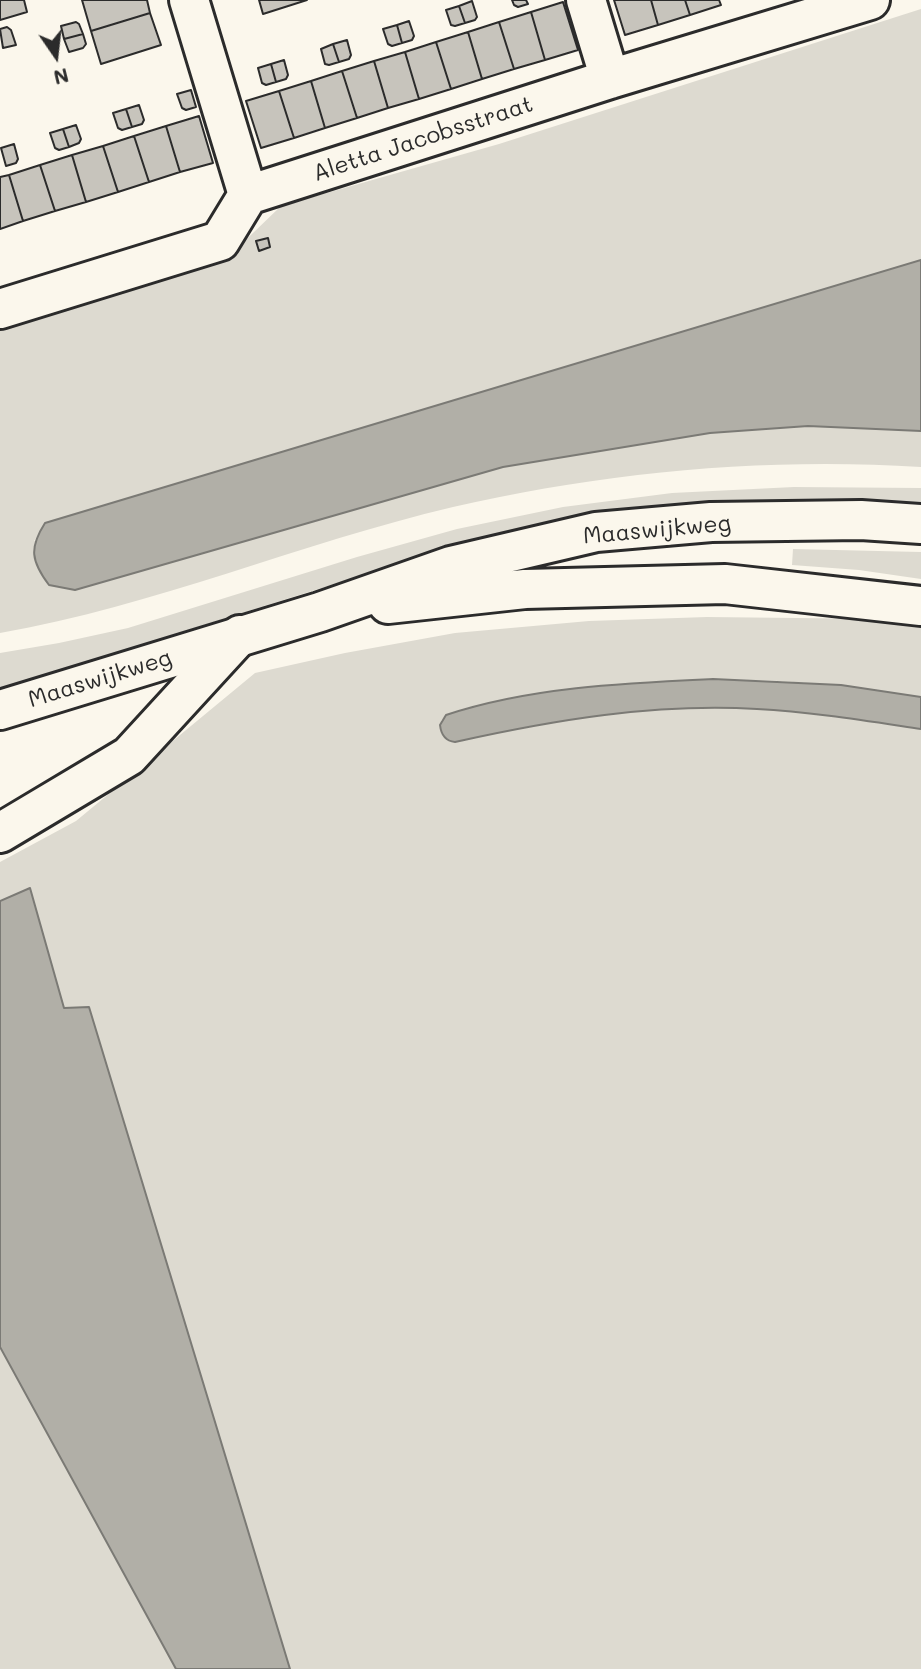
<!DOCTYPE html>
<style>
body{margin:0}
#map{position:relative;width:921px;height:1669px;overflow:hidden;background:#fbf7ec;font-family:Mali,sans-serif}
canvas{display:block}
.north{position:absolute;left:21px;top:21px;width:70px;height:70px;-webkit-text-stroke:5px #fbf7ec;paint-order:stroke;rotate:166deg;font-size:19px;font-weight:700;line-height:28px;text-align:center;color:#2b2b2b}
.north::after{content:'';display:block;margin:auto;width:24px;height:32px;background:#2b2b2b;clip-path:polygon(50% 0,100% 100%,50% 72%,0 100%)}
</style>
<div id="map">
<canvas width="921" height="1669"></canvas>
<div class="north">N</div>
</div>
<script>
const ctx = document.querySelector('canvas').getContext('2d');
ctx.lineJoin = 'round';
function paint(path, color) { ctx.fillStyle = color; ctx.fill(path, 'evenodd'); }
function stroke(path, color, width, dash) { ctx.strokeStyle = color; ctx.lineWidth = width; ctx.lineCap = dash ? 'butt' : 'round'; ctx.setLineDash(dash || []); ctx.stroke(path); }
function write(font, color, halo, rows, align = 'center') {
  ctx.font = font + ' Mali,sans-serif'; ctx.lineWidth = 6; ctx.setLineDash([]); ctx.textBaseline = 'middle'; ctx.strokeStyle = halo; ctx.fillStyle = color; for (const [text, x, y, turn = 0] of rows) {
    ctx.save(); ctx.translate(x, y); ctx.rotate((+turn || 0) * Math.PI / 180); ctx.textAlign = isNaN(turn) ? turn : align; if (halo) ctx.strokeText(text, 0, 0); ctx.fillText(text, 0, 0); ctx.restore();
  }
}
const green = new Path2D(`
 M 921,9 L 921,260 L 46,523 L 34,541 L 710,433 L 808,426 L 921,431 L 921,467 C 766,457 605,472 453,507 C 300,543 155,606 0,633 L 0,330 L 226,259 L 281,206 L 499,144 Z
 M 794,487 L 921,488 L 921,508 L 398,564 L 0,689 L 0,653 L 59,643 L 128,628 L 357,557 L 457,529 L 563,507 L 672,493 Z
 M 793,549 L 921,552 L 921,579 L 859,570 L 792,565 Z
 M 707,617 L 886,619 L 921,625 L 921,697 C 759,669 615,676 454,712 L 446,715 L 441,721 L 455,742 C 554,720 654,703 757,709 C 812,712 867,721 921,729 L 921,1669 L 290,1669 L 89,1007 L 64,1009 L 30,888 L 0,901 L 0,862 L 76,821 L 255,673 L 345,653 L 455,633 L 589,621 Z
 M 0,1347 L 176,1669 L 0,1669 Z`);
const water = new Path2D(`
 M 921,260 L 921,431 L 808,426 L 710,433 L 503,467 L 75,590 L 49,585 C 31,561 29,548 45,523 Z
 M 713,679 L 841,685 L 921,697 L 921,729 C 867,721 812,712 757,709 C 654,703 554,720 455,742 C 445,741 441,734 440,725 L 446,715 C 530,687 626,683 713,679 Z
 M 30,888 L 64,1008 L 89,1007 L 290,1669 L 176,1669 L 0,1347 L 0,901 Z`);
const building = new Path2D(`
 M 0,0 L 24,0 L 27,12 L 0,20 Z
 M 82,0 L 147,0 L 150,13 L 91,31 Z
 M 259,0 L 307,0 L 263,14 Z
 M 512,0 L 526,0 L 528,4 L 518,7 L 514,5 Z
 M 614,0 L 651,0 L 658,25 L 625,35 Z
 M 651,0 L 685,0 L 690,15 L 658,25 Z
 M 685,0 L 719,0 L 721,5 L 690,15 Z
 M 472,1 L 477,17 L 475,20 L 465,23 L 459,6 Z
 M 563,2 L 578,50 L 545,60 L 531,12 Z
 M 459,6 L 465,23 L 455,26 L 451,25 L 446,10 Z
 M 531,12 L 545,60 L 514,69 L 499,22 Z
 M 150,13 L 161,45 L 101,64 L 91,31 Z
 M 409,21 L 414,36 L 412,40 L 402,43 L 397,25 Z
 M 76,22 L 79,24 L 83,34 L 64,39 L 61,26 Z
 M 499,22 L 514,69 L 482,79 L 468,32 Z
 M 397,25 L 402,43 L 392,46 L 388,44 L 383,29 Z
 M 7,27 L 11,30 L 16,45 L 3,48 L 0,29 Z
 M 468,32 L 482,79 L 451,89 L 436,42 Z
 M 83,34 L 86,44 L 83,48 L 69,52 L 64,39 Z
 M 347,40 L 351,55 L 349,59 L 339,62 L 333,44 Z
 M 436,42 L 451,89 L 419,99 L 405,52 Z
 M 333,44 L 339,62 L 329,65 L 325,64 L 321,49 Z
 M 405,52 L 419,99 L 388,108 L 374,61 Z
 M 284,60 L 288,75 L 286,79 L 276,82 L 271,64 Z
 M 374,61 L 388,108 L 357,118 L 342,71 Z
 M 271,64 L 276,82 L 266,85 L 262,83 L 258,68 Z
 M 342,71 L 357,118 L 325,128 L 311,81 Z
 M 311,81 L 325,128 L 294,138 L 279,91 Z
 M 191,90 L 196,107 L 186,110 L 182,108 L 177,94 Z
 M 279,91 L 294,138 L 261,148 L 246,101 Z
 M 139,105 L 144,120 L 142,124 L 132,127 L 126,109 Z
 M 126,109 L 132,127 L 122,130 L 118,128 L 113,113 Z
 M 199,116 L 213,163 L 180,172 L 166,126 Z
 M 76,125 L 81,139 L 79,143 L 69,147 L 63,129 Z
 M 166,126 L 180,172 L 149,182 L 134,136 Z
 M 63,129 L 69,147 L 59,150 L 55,148 L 50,133 Z
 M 134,136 L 149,182 L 118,192 L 103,146 Z
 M 14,144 L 18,159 L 16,163 L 6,166 L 1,148 Z
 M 103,146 L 118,192 L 86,202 L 72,155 Z
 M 72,155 L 86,202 L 55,211 L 40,165 Z
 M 40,165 L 55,211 L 23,221 L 9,175 Z
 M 9,175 L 23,221 L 0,229 L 0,177 Z
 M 268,238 L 270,247 L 259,251 L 256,241 Z`);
const minor = new Path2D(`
 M 189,0 L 248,195
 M 586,0 L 610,79
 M 0,309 L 220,241 L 248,195 L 610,79 L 870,0
 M 0,833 L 129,756 L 240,635`);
const tertiary = new Path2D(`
 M 388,604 L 525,589 L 725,584 L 921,606
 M 0,710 L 320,612 L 451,566 L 596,532 L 711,522 L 861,520 L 921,524`);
const streetNames = [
 ["Aletta Jacobsstraat",423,139,-18],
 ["Maaswijkweg",657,530,-5],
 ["Maaswijkweg",100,679,-17]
];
paint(green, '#dddad0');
paint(water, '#b1afa7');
stroke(water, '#7b7a75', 2);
paint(building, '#c7c4bc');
stroke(building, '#2b2b2b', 2);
stroke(minor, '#2b2b2b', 44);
stroke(tertiary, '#2b2b2b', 44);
stroke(minor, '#fbf7ec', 38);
stroke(tertiary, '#fbf7ec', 38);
write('23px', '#2b2b2b', '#fbf7ec', streetNames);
</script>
